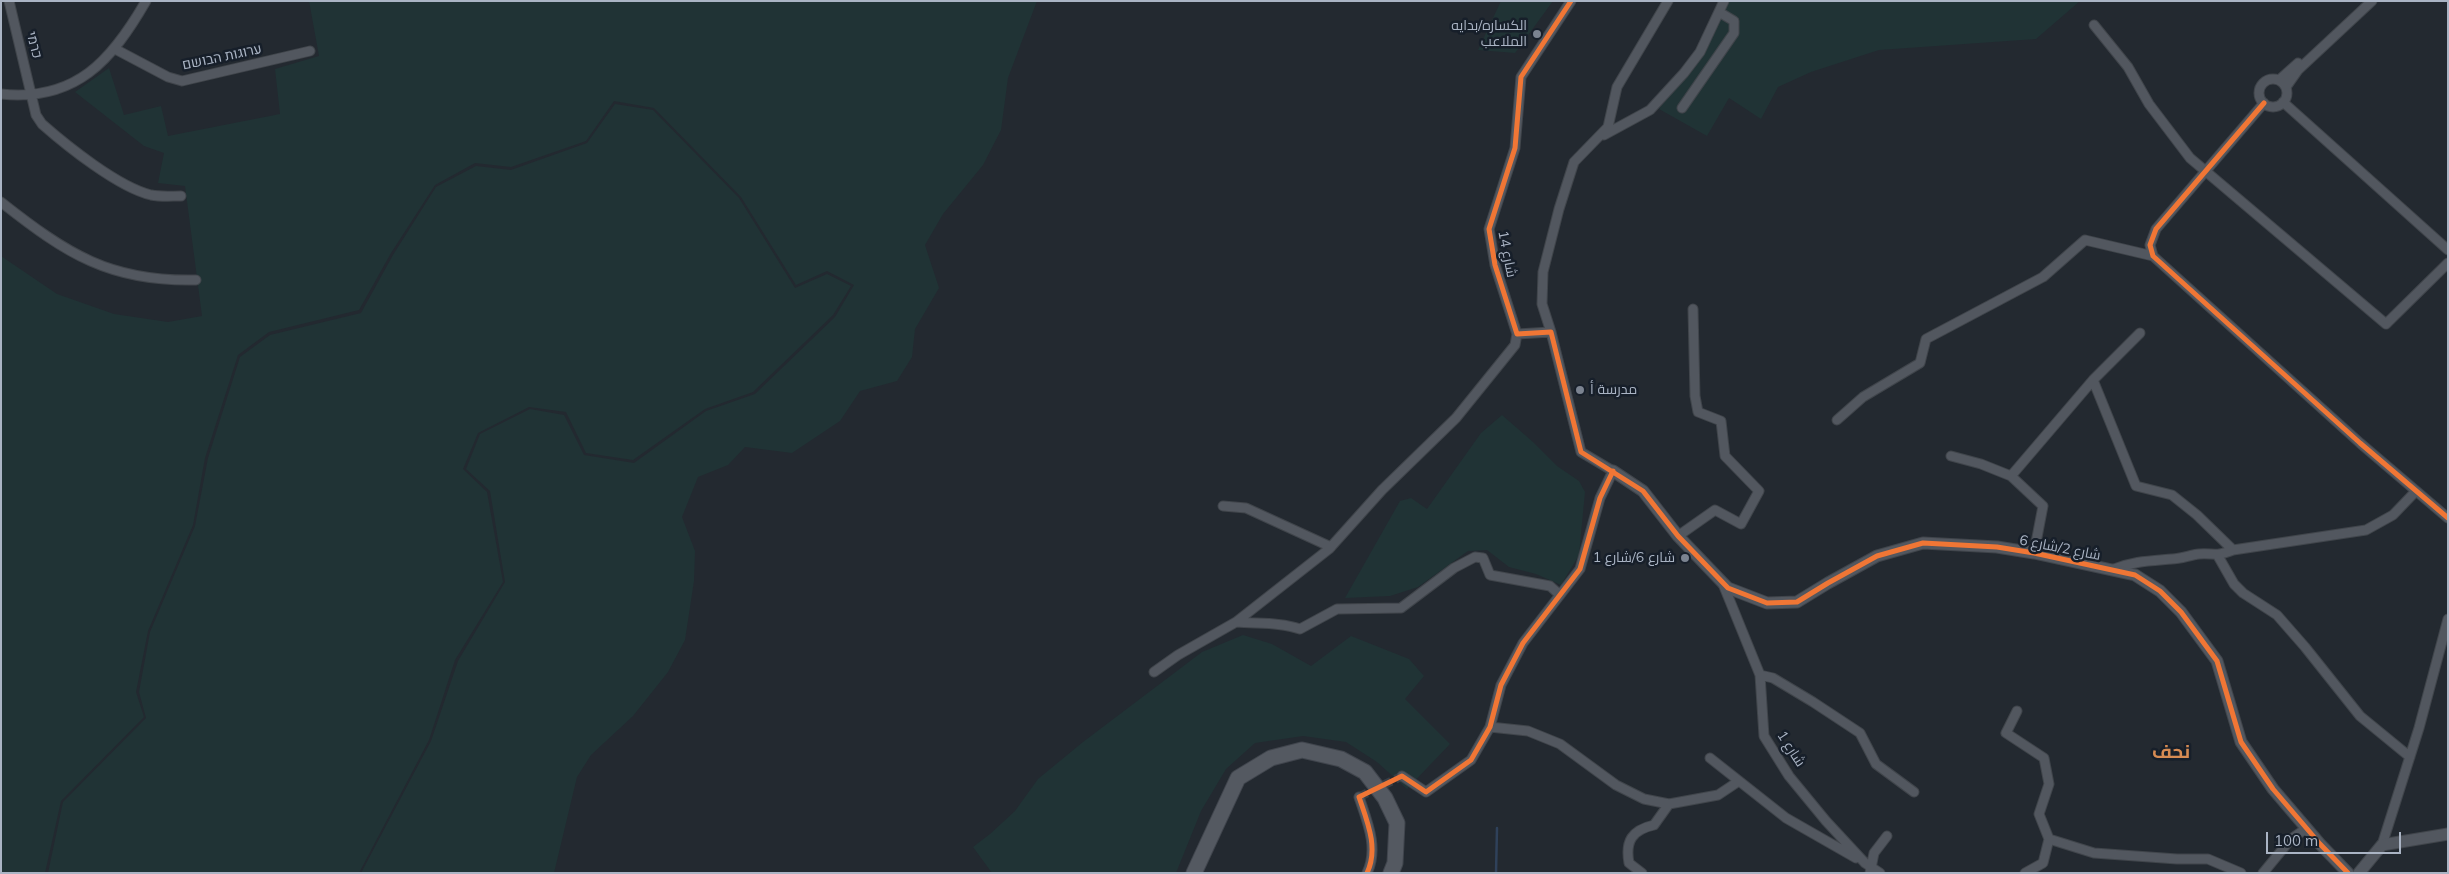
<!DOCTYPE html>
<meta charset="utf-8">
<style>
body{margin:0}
#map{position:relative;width:2449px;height:874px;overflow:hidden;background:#232930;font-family:Mulish,sans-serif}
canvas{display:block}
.frame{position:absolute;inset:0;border:2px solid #aab4c4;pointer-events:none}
.scale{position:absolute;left:2266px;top:832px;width:135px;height:22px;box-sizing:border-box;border:2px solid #aab4c4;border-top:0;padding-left:6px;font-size:15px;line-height:18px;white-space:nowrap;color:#aab4c4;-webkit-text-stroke:4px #171f2a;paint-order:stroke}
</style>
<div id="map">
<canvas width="2449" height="874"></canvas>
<div class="frame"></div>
<div class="scale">100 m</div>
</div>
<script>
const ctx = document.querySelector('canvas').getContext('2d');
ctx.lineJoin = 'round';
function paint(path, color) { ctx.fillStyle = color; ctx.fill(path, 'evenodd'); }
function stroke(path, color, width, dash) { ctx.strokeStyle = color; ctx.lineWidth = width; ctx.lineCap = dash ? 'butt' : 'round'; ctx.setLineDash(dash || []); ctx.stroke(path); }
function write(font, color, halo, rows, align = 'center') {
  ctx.font = font + ' Mulish,Cairo,Heebo,sans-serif'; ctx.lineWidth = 5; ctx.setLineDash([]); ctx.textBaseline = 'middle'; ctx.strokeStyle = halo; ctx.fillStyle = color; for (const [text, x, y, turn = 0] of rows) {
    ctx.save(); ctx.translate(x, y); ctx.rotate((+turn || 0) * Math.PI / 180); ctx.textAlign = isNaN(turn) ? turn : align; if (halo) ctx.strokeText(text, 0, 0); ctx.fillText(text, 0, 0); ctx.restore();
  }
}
const green = new Path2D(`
 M 309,1 L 1037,1 L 1008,78 L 1001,130 L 983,165 L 943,214 L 925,245 L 939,288 L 915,329 L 912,357 L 897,381 L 860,391 L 840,421 L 792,453 L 745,447 L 728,465 L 698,477 L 682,517 L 695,551 L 694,581 L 685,640 L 668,672 L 633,716 L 591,755 L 577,777 L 554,873 L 361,873 L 431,741 L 458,661 L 505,582 L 490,491 L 466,469 L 480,434 L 530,409 L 564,415 L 584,455 L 634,463 L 706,411 L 755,394 L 835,317 L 854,285 L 827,271 L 796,285 L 741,197 L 654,108 L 614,101 L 586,141 L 511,167 L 475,163 L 435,185 L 391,253 L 359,310 L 269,332 L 238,355 L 205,458 L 193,525 L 148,631 L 136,692 L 144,717 L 61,801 L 45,873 L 1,873 L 1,256 L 57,294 L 114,314 L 168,322 L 202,316 L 185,186 L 158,183 L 164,153 L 144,146 L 75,92 L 109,68 L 124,115 L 161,106 L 168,136 L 280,114 L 275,69 L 319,56 Z
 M 1501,1 L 1553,1 L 1515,53 L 1478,50 Z
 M 1722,1 L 2080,1 L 2036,39 L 1879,50 L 1811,72 L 1778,87 L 1761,119 L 1729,98 L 1707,136 L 1659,109 L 1697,49 Z
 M 615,104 L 653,110 L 739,198 L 795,288 L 827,274 L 851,286 L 833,315 L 753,392 L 705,409 L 633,460 L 586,453 L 566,412 L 529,407 L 478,433 L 463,469 L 487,492 L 503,582 L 455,660 L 429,740 L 359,873 L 48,873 L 63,802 L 146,718 L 139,692 L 150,632 L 195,526 L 208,458 L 240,357 L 270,335 L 361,313 L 393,255 L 436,187 L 476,166 L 511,170 L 587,143 Z
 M 1502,415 L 1533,442 L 1557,466 L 1579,481 L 1585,492 L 1579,555 L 1561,585 L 1536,574 L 1509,567 L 1487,550 L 1468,551 L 1418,587 L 1390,596 L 1345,598 L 1400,501 L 1411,498 L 1427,509 L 1481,433 Z
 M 1243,635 L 1272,644 L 1311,666 L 1351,636 L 1409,659 L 1424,676 L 1405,699 L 1450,744 L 1407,789 L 1377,762 L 1346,742 L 1303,736 L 1255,743 L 1226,769 L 1201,811 L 1176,873 L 992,873 L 973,847 L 990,834 L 1015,811 L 1038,779 L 1083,742 L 1202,652 Z`);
const stream = new Path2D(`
 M 1496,873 L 1497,828`);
const minorTunnel = new Path2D(`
 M 1359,797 L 1402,776`);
const minor = new Path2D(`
 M 9,1 L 36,115 L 42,124 C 67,146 118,187 151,195 C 161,197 171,196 181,196
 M 2094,25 L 2128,67 L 2149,104 L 2190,158 L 2386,324 L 2448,263
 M 115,49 L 168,77 L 182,81 L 310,51
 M2259 93a14 14 0 1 1 28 0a14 14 0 1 1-28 0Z
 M 2279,80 L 2298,63
 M 2286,87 L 2298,70 L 2372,1
 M 1,94 C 76,102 112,60 146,1
 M 2283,102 L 2448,250
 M 2264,103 L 2156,229 L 2150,245 L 2153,256 L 2360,443 L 2448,518
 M 1682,108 L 1734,33 L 1734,21 L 1719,12
 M 1604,135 L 1650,110 L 1684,73 L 1700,52 L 1724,1
 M 1,202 C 67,254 110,282 196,280
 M 1551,332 L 1542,304 L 1543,272 L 1559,209 L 1574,162 L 1608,127 L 1617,87 L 1668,1
 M 2093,380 L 2136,486 L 2172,495 L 2197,515 L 2233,550
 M 1837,420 L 1863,397 L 1920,363 L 1926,339 L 2043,277 L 2085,240 L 2153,256
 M 1951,456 L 1981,464 L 2011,476 L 2043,506 L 2034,553
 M 2011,476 L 2093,380 L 2140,333
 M 1223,506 L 1246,508 L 1331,547
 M 1678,536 L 1715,510 L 1741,524 L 1759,491 L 1725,456 L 1721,421 L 1698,412 L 1695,396 L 1693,309
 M 2218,556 L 2234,584 L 2243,593 L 2277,615 L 2305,647 L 2360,716 L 2410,757
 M 2111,570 C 2134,561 2149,561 2172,559 C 2181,559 2190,555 2199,554 C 2215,553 2215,557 2233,550 L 2366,530 L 2393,515 L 2416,491
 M 1723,584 L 1760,675 L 1764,736 L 1789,776 L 1826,821 L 1865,863 L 1880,873
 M 1236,622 C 1257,624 1280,622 1300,629 L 1337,609 L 1401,608 L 1454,568 L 1475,557 L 1483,558 L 1490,575 L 1550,586 L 1560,595
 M 1154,672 L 1178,655 L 1236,622 L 1329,549 L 1382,490 L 1456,418 L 1515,345 L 1517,334
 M 1760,675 L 1773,678 L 1813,702 L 1860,733 L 1876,764 L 1914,792
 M 2017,711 L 2006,733 L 2044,758 L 2049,784 L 2039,814 L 2049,839 L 2043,863 L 2025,873
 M 1490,727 L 1528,731 L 1560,744 L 1616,785 L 1644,799 L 1669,804 L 1718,795 L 1739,781
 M 1710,758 L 1786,818 L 1856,858
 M 1402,776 L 1426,792 L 1471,760 L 1490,727 L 1501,685 L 1523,643 L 1580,569 L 1600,498 L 1613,471 L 1581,452 L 1551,332 L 1517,334 L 1495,265 L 1489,229 L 1515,148 L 1521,77 L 1571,1
 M 1359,797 C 1367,821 1379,848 1367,873
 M 2049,839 L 2094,853 L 2177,859 L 2208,859 L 2241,873
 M 2382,845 L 2419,728 L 2448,619
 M 1642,873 L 1629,863 C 1625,841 1632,830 1654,825 L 1669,804
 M 1870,873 L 1874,853 L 1887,836
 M 2263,873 L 2291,839 L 2307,828`);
const tertiary = new Path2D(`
 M 1613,471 L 1643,491 L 1678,536 L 1723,583 L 1728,588 L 1767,603 L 1797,602 L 1828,583 L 1877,556 L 1923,543 L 1997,547 L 2034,553 L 2135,575 L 2160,591 L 2181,612 L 2217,661 L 2241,742 L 2273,789 L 2320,844 L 2348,873
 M 2359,873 L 2382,845 L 2448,834`);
const primary = new Path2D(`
 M 1194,873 L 1238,778 L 1271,758 L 1302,750 L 1341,759 L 1365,772 L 1385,798 L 1397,823 L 1395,863 L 1391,873`);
const cycleway = new Path2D(`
 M 1571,1 L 1521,77 L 1515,148 L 1489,229 L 1495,265 L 1517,334 L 1551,332 L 1581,452 L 1643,491 L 1678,536 L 1728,588 L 1767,603 L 1797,602 L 1828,583 L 1877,556 L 1923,543 L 1997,547 L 2034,553 L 2135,575 L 2160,591 L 2181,612 L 2217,661 L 2241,742 L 2273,789 L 2320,844 L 2348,873
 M 2264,103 L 2156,229 L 2150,245 L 2153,256 L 2360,443 L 2448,518
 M 1367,873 C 1379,848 1367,821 1359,797 L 1402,776 L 1426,792 L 1471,760 L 1490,727 L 1501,685 L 1523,643 L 1580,569 L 1600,498 L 1613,471`);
const markers = [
 [1537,34,5,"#7b8390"],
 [1580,390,5,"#7b8390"],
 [1685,558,5,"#7b8390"]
];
const poiNames = [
 ["الكساره/بدايه",1527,26],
 ["الملاعب",1527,42],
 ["مدرسة أ",1590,390,"left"],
 ["شارع 6/شارع 1",1675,558]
];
const streetNames = [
 ["כרמי",34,45,76],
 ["ערוגות הבושם",222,57,-12],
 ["شارع 14",1507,254,79],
 ["شارع 2/شارع 6",2060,548,11],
 ["شارع 1",1791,749,57]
];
const districtNames = [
 ["نحف",2171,752]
];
paint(green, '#203335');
stroke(stream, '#2f415a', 2.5);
stroke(minorTunnel, '#373e46', 9, [9, 4.5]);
stroke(minor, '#40454b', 11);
stroke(tertiary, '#40454b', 13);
stroke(primary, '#40454d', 17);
stroke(minor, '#52575f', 9);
stroke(tertiary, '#52575f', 11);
stroke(primary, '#545961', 15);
stroke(cycleway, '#f07635', 5);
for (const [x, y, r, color] of markers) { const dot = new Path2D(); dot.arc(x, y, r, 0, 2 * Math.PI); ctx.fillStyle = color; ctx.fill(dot); stroke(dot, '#171f2a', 2); }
write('14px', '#aab4c4', '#171f2a', poiNames, 'right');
write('14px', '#aab4c4', '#171f2a', streetNames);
write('bold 19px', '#d68b53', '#171f2a', districtNames);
</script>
